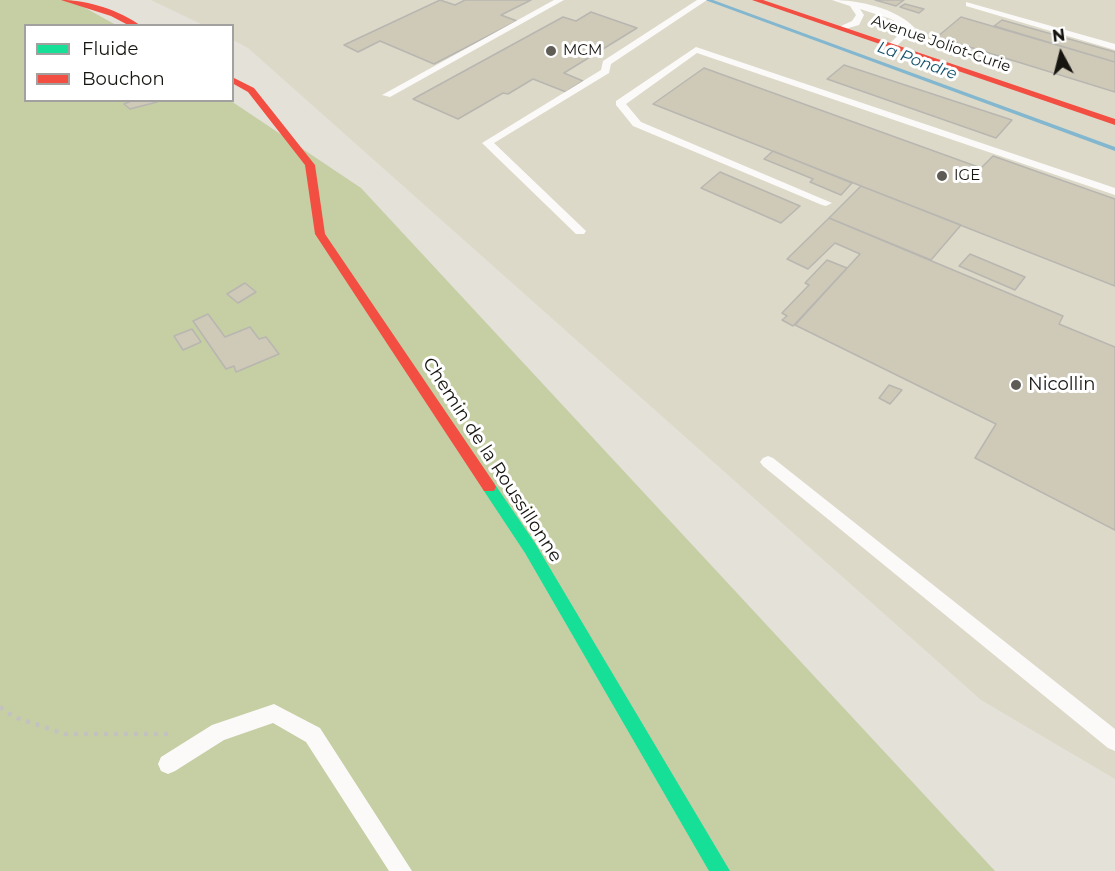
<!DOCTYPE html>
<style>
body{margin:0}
#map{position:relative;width:1115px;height:871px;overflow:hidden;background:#e4e1d9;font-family:Montserrat,sans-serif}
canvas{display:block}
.legend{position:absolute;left:24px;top:24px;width:210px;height:78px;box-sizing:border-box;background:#fff;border:2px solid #a2a19f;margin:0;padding:8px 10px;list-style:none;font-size:18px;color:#171510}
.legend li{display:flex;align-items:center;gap:12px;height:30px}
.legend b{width:30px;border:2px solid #a2a19f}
.north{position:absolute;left:1031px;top:24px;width:60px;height:60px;-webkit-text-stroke:4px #fff;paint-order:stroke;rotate:353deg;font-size:16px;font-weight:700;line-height:24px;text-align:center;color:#171510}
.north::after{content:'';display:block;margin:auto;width:21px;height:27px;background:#171510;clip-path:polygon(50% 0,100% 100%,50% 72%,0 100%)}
</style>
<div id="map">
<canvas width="1115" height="871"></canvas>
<ul class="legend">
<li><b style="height:8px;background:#16e098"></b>Fluide</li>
<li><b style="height:8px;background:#f24e42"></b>Bouchon</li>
</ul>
<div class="north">N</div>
</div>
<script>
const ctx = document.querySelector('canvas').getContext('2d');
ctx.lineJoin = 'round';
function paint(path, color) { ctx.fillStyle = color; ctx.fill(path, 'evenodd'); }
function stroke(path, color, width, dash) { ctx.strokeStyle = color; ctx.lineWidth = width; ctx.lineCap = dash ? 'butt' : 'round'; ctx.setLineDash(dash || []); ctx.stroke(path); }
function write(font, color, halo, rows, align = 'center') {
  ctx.font = font + ' Montserrat,sans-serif'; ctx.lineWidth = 6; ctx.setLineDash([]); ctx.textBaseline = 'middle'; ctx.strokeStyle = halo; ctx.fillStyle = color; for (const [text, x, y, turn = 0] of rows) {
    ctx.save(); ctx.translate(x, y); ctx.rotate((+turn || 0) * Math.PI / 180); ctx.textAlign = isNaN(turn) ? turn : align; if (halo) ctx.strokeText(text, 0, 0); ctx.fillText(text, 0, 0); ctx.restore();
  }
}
const built = new Path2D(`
 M 151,0 L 1115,0 L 1115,779 L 981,700 L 248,48 L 233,40 L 232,26 L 203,25 Z`);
const forest = new Path2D(`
 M 0,0 L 71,0 L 116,25 L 26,26 L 26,100 L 231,101 L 361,188 L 995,871 L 0,871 Z`);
const stream = new Path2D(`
 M 705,0 L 713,0 L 1115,147 L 1115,151 Z`);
const building = new Path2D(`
 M 440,0 L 455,5 L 465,0 L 531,0 L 501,15 L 517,21 L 434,64 L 380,41 L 358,52 L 344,45 Z
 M 875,0 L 904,0 L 896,6 Z
 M 905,4 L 924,9 L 919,13 L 900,7 Z
 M 591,12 L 637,28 L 564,73 L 583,81 L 566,92 L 533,79 L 508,94 L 503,93 L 458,119 L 413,99 L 563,17 L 576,21 Z
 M 961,17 L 1115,62 L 1115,92 L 937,37 Z
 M 1002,20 L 1115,52 L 1115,62 L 994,26 Z
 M 844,65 L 1012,120 L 996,138 L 827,79 Z
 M 704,68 L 981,168 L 993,156 L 1115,199 L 1115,286 L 653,104 Z
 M 134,100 L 155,100 L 157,102 L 130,109 L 124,104 Z
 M 773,151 L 852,183 L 841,195 L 810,182 L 813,179 L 764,159 Z
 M 720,172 L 800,206 L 781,223 L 701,188 Z
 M 861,186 L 961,225 L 931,260 L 829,218 Z
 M 829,218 L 1063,316 L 1059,324 L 1115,347 L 1115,530 L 975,458 L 996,424 L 795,325 L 860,254 L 835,243 L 808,269 L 787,259 Z
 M 970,254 L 1025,277 L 1015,290 L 959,266 Z
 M 827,260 L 847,268 L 793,326 L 782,320 L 787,316 L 782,313 L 809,285 L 805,283 Z
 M 245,283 L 256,292 L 238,303 L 227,294 Z
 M 208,314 L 225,337 L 250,327 L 259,339 L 266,337 L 279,354 L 236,372 L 234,366 L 226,369 L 193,321 Z
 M 192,329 L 201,342 L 183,350 L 174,336 Z
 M 889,385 L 902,390 L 890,404 L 879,398 Z`);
const path = new Path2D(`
 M 0,707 L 14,717 L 65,734 L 170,734`);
const lane = new Path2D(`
 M 554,0 L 564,0 L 390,97 L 382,95 Z
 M 697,0 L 707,0 L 611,64 L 609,73 L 494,143 L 586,231 L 584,234 L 576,234 L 482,143 L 601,70 L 603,61 Z
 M 832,0 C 858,0 896,8 915,28 L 896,47 L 890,47 L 890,43 L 906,28 L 891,19 L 860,9 L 864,15 L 859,25 L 841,30 L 841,26 L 852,21 L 856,15 L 850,6 Z
 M 966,2 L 1115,44 L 1115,50 L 966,6 Z
 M 696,47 L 1115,188 L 1115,195 L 697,53 L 626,104 L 641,122 L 832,203 L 826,206 L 822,205 L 633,126 L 616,105 L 616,101 Z
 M 768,456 L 773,458 L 1115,729 L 1115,751 L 1108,748 L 763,466 L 760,462 L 763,458 Z
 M 274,704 L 320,728 L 412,871 L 389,871 L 306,742 L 273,723 L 224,740 L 175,771 L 168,774 L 161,771 L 158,764 L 161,757 L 212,725 Z`);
const fast = new Path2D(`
 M 489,481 L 494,483 L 535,543 L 730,871 L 709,871 L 525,553 L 484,491 L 482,487 L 484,483 Z`);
const jam = new Path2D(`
 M 61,0 C 87,0 120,10 141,26 L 130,26 L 111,16 Z
 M 752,0 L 763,0 L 1115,119 L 1115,125 Z
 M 232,77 L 254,88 L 315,165 L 325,234 L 494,483 L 496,487 L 494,491 L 484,491 L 315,234 L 305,165 L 248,92 L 232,83 Z`);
const markers = [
 [551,51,6,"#5f5c56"],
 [942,176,6,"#5f5c56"],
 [1016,385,6,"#5f5c56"]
];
const farStreetnames = [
 ["Avenue Joliot-Curie",941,44,19]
];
const farPoinames = [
 ["MCM",563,51],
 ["IGE",954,176]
];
const farWaternames = [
 ["La Pondre",917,61,20]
];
const poiNames = [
 ["Nicollin",1028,385]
];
const streetNames = [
 ["Chemin de la Roussillonne",492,460,57]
];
paint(built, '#ddd9c8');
paint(forest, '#c6cea4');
paint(stream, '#83b7cf');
paint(building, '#cfc9b8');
stroke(building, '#b8b6b0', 1.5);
stroke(path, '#c4c2c0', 4.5, [4, 6]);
paint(lane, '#fbfaf9');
paint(fast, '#16e098');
paint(jam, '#f24e42');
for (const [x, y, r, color] of markers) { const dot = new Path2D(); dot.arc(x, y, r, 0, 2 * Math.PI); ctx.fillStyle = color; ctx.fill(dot); stroke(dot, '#fff', 2); }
write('15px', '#171510', '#fff', farStreetnames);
write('15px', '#171510', '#fff', farPoinames, 'left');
write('italic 16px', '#15526d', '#fff', farWaternames);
write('18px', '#171510', '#fff', poiNames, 'left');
write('18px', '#171510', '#fff', streetNames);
</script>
